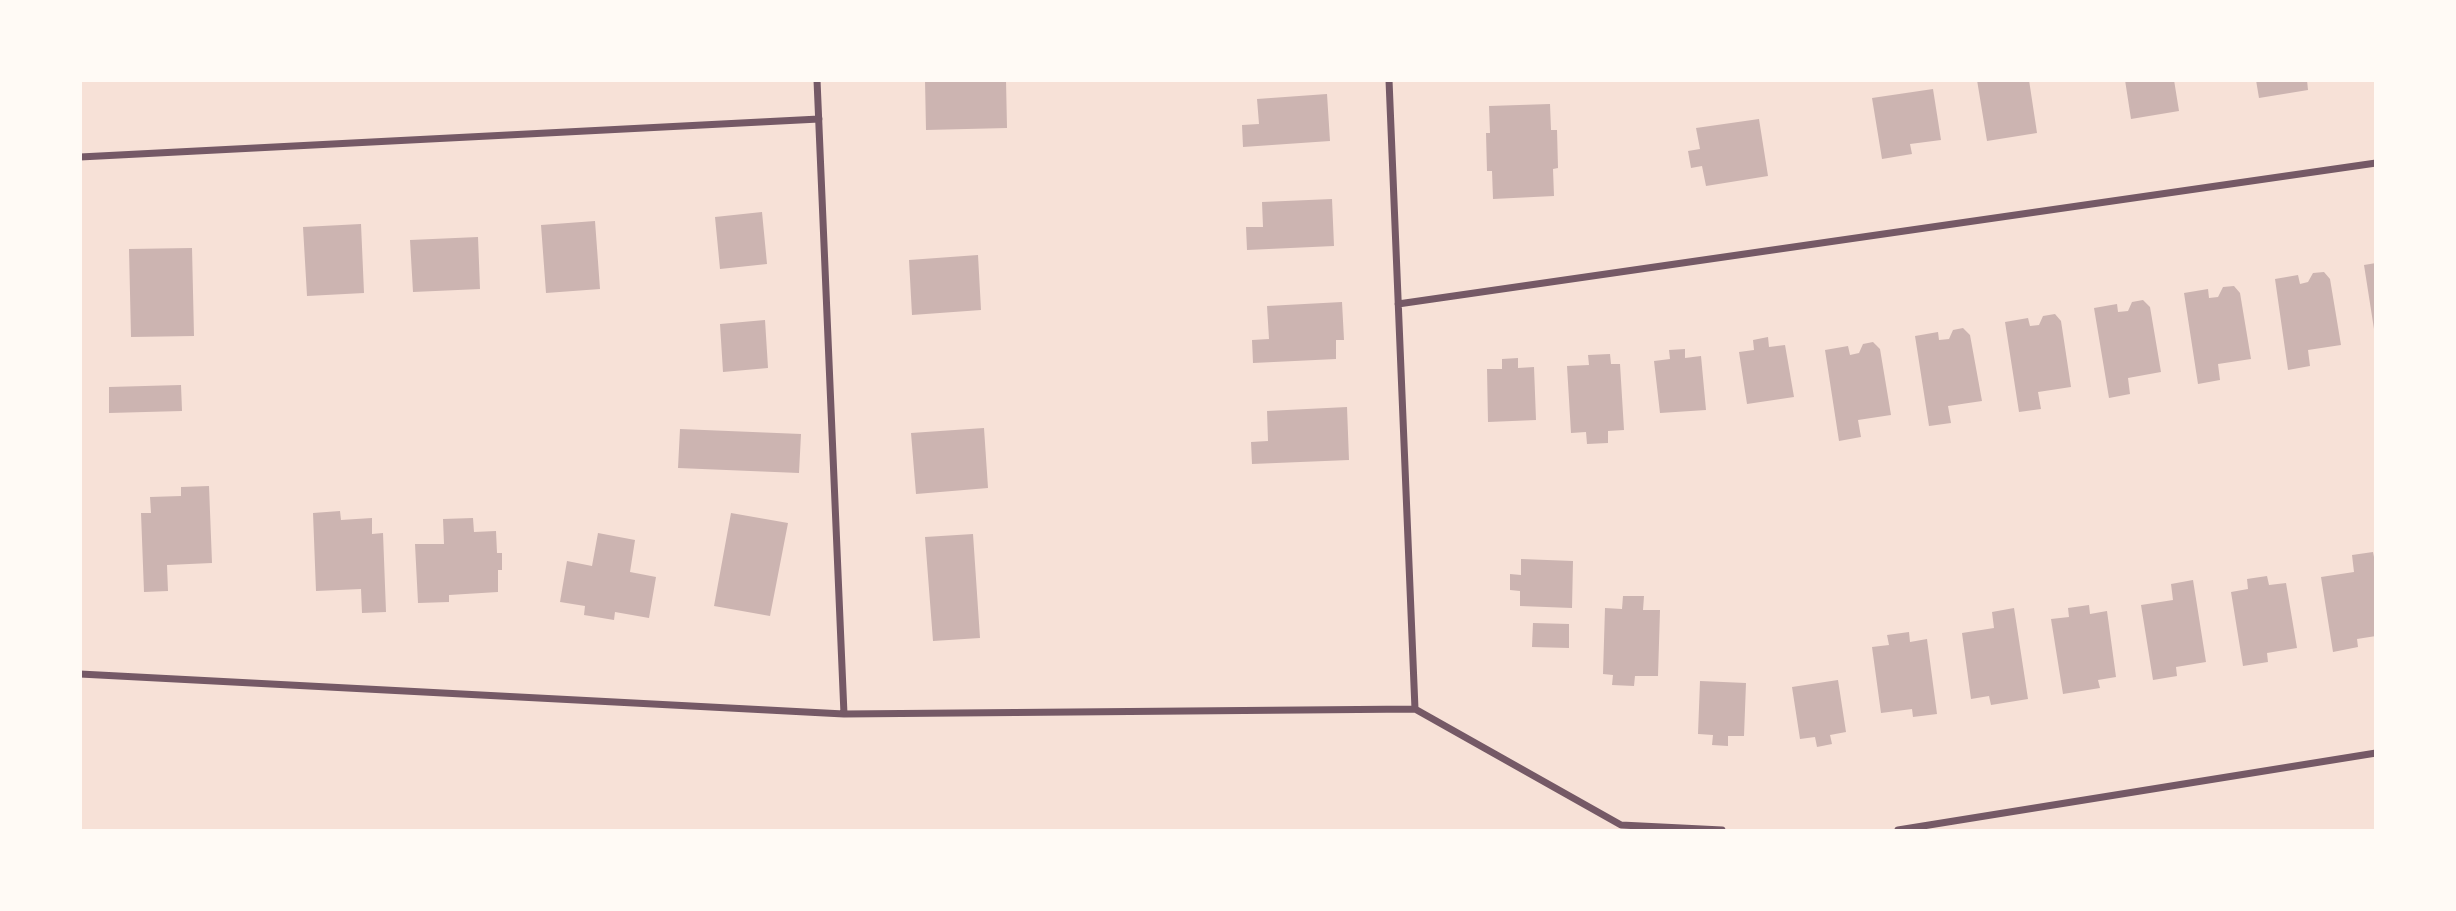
<!DOCTYPE html>
<style>
body{margin:0}
#map{position:relative;width:2456px;height:911px;overflow:hidden;background:#f7e1d7;font-family:"Source Sans 3",sans-serif}
canvas{display:block}
.frame{position:absolute;inset:0;border:82px solid #fffaf5;pointer-events:none}
</style>
<div id="map">
<canvas width="2456" height="911"></canvas>
<div class="frame"></div>
</div>
<script>
const ctx = document.querySelector('canvas').getContext('2d');
ctx.lineJoin = 'round';
function paint(path, color) { ctx.fillStyle = color; ctx.fill(path, 'evenodd'); }
function stroke(path, color, width, dash) { ctx.strokeStyle = color; ctx.lineWidth = width; ctx.lineCap = dash ? 'butt' : 'round'; ctx.setLineDash(dash || []); ctx.stroke(path); }
const building = new Path2D(`
 M 925,80 L 1006,80 L 1007,128 L 926,130 Z
 M 1977,80 L 2029,80 L 2037,133 L 1987,141 Z
 M 2125,80 L 2174,80 L 2179,111 L 2131,119 Z
 M 2256,80 L 2307,80 L 2308,90 L 2259,98 Z
 M 1933,89 L 1941,140 L 1910,144 L 1912,154 L 1882,159 L 1872,98 Z
 M 1327,94 L 1330,141 L 1243,147 L 1242,125 L 1259,124 L 1257,99 Z
 M 1550,104 L 1551,130 L 1557,130 L 1558,168 L 1553,169 L 1554,196 L 1493,199 L 1492,171 L 1487,171 L 1486,133 L 1490,133 L 1489,106 Z
 M 1759,119 L 1768,176 L 1706,186 L 1702,166 L 1691,168 L 1688,151 L 1700,149 L 1696,128 Z
 M 1332,199 L 1334,246 L 1247,250 L 1246,227 L 1263,227 L 1262,202 Z
 M 762,212 L 767,264 L 720,269 L 715,217 Z
 M 595,221 L 600,289 L 546,293 L 541,225 Z
 M 361,224 L 364,293 L 307,296 L 303,227 Z
 M 478,237 L 480,289 L 413,292 L 410,240 Z
 M 192,248 L 194,336 L 131,337 L 129,249 Z
 M 978,255 L 981,310 L 912,315 L 909,260 Z
 M 2376,263 L 2376,329 L 2374,329 L 2364,265 Z
 M 2324,272 L 2330,279 L 2341,345 L 2308,350 L 2310,366 L 2288,370 L 2275,279 L 2298,275 L 2300,284 L 2308,282 L 2313,273 Z
 M 2234,286 L 2240,293 L 2251,359 L 2218,364 L 2220,380 L 2198,384 L 2184,293 L 2208,289 L 2209,298 L 2218,297 L 2223,287 Z
 M 2143,300 L 2150,307 L 2161,372 L 2128,378 L 2130,394 L 2109,398 L 2094,308 L 2117,304 L 2118,312 L 2128,311 L 2132,302 Z
 M 1342,302 L 1344,340 L 1336,340 L 1336,359 L 1253,363 L 1252,340 L 1269,339 L 1267,306 Z
 M 2055,314 L 2061,321 L 2071,387 L 2038,392 L 2041,409 L 2019,412 L 2005,322 L 2028,318 L 2030,326 L 2039,325 L 2043,316 Z
 M 765,320 L 768,368 L 723,372 L 720,324 Z
 M 1963,328 L 1970,335 L 1982,401 L 1948,406 L 1951,423 L 1929,426 L 1915,336 L 1938,332 L 1939,340 L 1949,339 L 1953,330 Z
 M 1768,337 L 1769,347 L 1785,345 L 1794,397 L 1747,404 L 1739,352 L 1754,350 L 1753,340 Z
 M 1873,342 L 1880,349 L 1891,415 L 1858,420 L 1861,437 L 1839,441 L 1825,350 L 1848,346 L 1850,355 L 1859,353 L 1863,344 Z
 M 1685,349 L 1685,358 L 1701,356 L 1706,410 L 1660,413 L 1654,361 L 1670,359 L 1669,350 Z
 M 1610,354 L 1611,364 L 1620,364 L 1624,430 L 1608,431 L 1608,443 L 1587,444 L 1586,432 L 1571,433 L 1567,366 L 1589,365 L 1588,355 Z
 M 1518,358 L 1518,368 L 1534,367 L 1536,420 L 1488,422 L 1487,369 L 1502,369 L 1502,359 Z
 M 181,385 L 182,411 L 109,413 L 109,387 Z
 M 1347,407 L 1349,460 L 1252,464 L 1251,442 L 1268,441 L 1267,411 Z
 M 984,428 L 988,488 L 916,494 L 911,433 Z
 M 680,429 L 801,434 L 799,473 L 678,468 Z
 M 209,486 L 212,563 L 167,565 L 168,591 L 144,592 L 141,513 L 151,513 L 150,497 L 181,496 L 181,487 Z
 M 340,511 L 341,520 L 372,518 L 372,534 L 383,533 L 386,612 L 362,613 L 361,589 L 316,591 L 313,513 Z
 M 731,513 L 788,523 L 770,616 L 714,606 Z
 M 473,518 L 474,532 L 496,531 L 497,553 L 502,553 L 502,570 L 498,570 L 498,592 L 449,595 L 449,602 L 418,603 L 415,544 L 444,544 L 443,519 Z
 M 598,533 L 635,540 L 630,572 L 656,577 L 649,618 L 615,612 L 614,620 L 584,615 L 585,606 L 560,602 L 567,561 L 592,566 Z
 M 973,534 L 980,638 L 933,641 L 925,537 Z
 M 2373,552 L 2376,567 L 2376,636 L 2357,639 L 2358,647 L 2333,652 L 2321,577 L 2354,572 L 2352,555 Z
 M 1521,559 L 1573,561 L 1572,608 L 1520,606 L 1520,591 L 1510,590 L 1510,574 L 1521,575 Z
 M 2267,576 L 2269,585 L 2286,583 L 2297,648 L 2267,653 L 2268,662 L 2243,666 L 2231,592 L 2248,589 L 2247,579 Z
 M 2193,580 L 2206,662 L 2176,667 L 2177,676 L 2153,680 L 2141,605 L 2173,600 L 2171,584 Z
 M 1623,596 L 1644,596 L 1643,610 L 1660,610 L 1658,676 L 1635,676 L 1634,686 L 1612,685 L 1613,675 L 1603,674 L 1605,608 L 1622,609 Z
 M 2089,605 L 2090,614 L 2107,611 L 2116,677 L 2098,680 L 2100,688 L 2063,694 L 2051,619 L 2069,617 L 2068,608 Z
 M 2014,608 L 2028,699 L 1991,705 L 1989,696 L 1971,699 L 1962,633 L 1994,628 L 1992,612 Z
 M 1533,623 L 1569,624 L 1569,648 L 1532,647 Z
 M 1909,632 L 1910,642 L 1927,639 L 1937,714 L 1913,717 L 1912,709 L 1881,713 L 1872,647 L 1889,645 L 1887,635 Z
 M 1838,680 L 1846,732 L 1830,735 L 1832,744 L 1817,747 L 1815,737 L 1800,739 L 1792,687 Z
 M 1700,681 L 1746,683 L 1744,736 L 1728,736 L 1728,746 L 1712,745 L 1713,735 L 1698,734 Z`);
const minor = new Path2D(`
 M 817,80 L 844,714
 M 1389,80 L 1415,709
 M 80,157 L 819,119
 M 1398,304 L 2376,163
 M 80,674 L 844,714 L 1415,709 L 1621,825 L 1722,830
 M 1898,830 L 2376,753`);
paint(building, '#ccb4b1');
stroke(minor, '#755966', 7);
</script>
